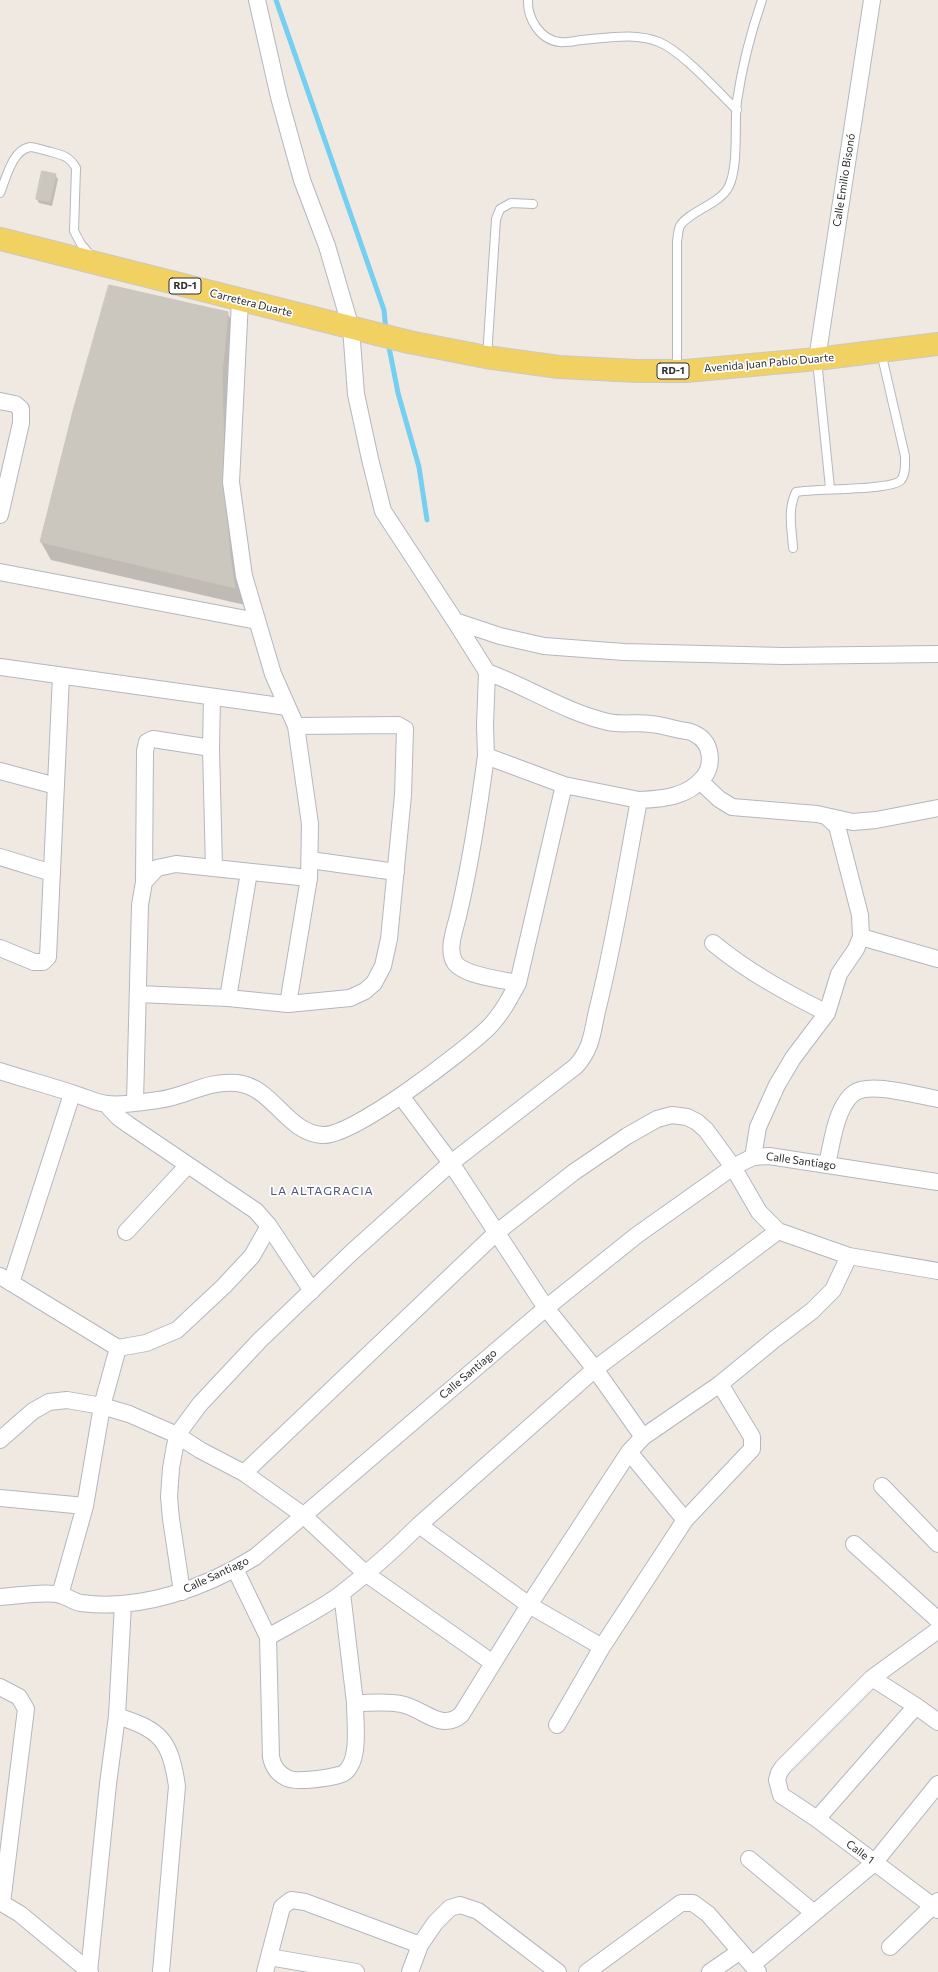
<!DOCTYPE html>
<meta charset="utf-8">
<style>
body{margin:0}
canvas{display:block;background:#efe9e1}
</style>
<canvas width="938" height="1972"></canvas>
<script>
const ctx = document.querySelector('canvas').getContext('2d');
ctx.lineJoin = 'round';
function paint(path, color) { ctx.fillStyle = color; ctx.fill(path, 'evenodd'); }
function stroke(path, color, width, dash) { ctx.strokeStyle = color; ctx.lineWidth = width; ctx.lineCap = dash ? 'butt' : 'round'; ctx.setLineDash(dash || []); ctx.stroke(path); }
function write(font, color, halo, rows, align = 'center') {
  ctx.font = font + ' Commissioner,sans-serif'; ctx.lineWidth = 3.5; ctx.setLineDash([]); ctx.textBaseline = 'middle'; ctx.strokeStyle = halo; ctx.fillStyle = color; for (const [text, x, y, turn = 0] of rows) {
    ctx.save(); ctx.translate(x, y); ctx.rotate((+turn || 0) * Math.PI / 180); ctx.textAlign = isNaN(turn) ? turn : align; if (halo) ctx.strokeText(text, 0, 0); ctx.fillText(text, 0, 0); ctx.restore();
  }
}
const shadow = new Path2D(`
 M 55,175 L 58,179 L 52,206 L 39,203 L 37,199 Z
 M 227,313 L 238,331 L 232,394 L 245,605 L 51,560 L 41,542 Z`);
const stream = new Path2D(`
 M 276,0 L 384,310 L 386,331
 M 388,342 L 398,393 L 419,467 L 427,520`);
const building = new Path2D(`
 M 42,171 L 56,174 L 50,202 L 36,199 Z
 M 109,285 L 228,312 L 222,375 L 225,493 L 230,555 L 235,588 L 40,542 L 73,411 Z`);
const lane = new Path2D(`
 M 528,0 C 527,18 540,40 560,42 C 566,43 574,41 581,40 C 607,38 635,32 659,42 C 683,52 717,91 737,110
 M 0,193 C 6,179 12,150 30,147 C 36,147 45,151 51,152 C 63,155 70,157 76,168 L 74,231 L 81,244 L 92,257
 M 487,357 L 496,219 L 500,209 L 511,203 L 533,204
 M 817,360 L 830,488
 M 677,370 L 677,241 C 678,237 678,230 680,226 C 689,211 721,204 729,186 C 739,165 734,124 737,101 C 742,67 751,32 762,0
 M 793,548 C 792,529 787,510 796,492 C 815,488 891,491 901,480 C 906,474 905,464 905,456 L 881,352`);
const street = new Path2D(`
 M 257,0 L 279,97 L 302,180 L 327,246 L 351,328 L 356,394 L 370,459 L 383,511 L 455,621 L 500,636 L 544,646 L 624,652 L 783,656 L 938,654
 M 240,300 L 231,482 L 244,576 L 273,674 L 296,726 L 310,824 L 309,878 L 288,1004
 M 817,359 L 872,0
 M 0,401 L 15,404 L 21,409 L 21,423 L 0,515
 M 0,572 L 257,621
 M 0,667 L 287,707
 M 487,672 C 528,687 565,712 608,722 C 622,725 637,722 651,724 C 661,725 671,728 680,730 C 685,731 691,731 695,734 C 712,742 714,765 703,778 C 687,797 663,799 639,800
 M 212,697 L 211,748 L 214,868
 M 486,756 C 479,808 471,861 459,912 C 456,927 446,949 455,963 C 465,976 503,980 518,983
 M 0,771 L 56,786
 M 700,781 L 719,799 L 732,807 L 817,814 L 853,822 L 876,820 L 938,808
 M 0,857 L 52,873
 M 310,860 L 396,872
 M 144,882 L 157,868 L 176,864 L 309,878
 M 861,937 L 938,959
 M 713,943 C 748,972 787,993 827,1013
 M 0,948 L 34,962 L 43,962 L 48,957 L 61,676
 M 138,994 L 228,998 L 288,1004 L 350,998 L 365,991 L 374,983 L 383,966 L 389,939 L 403,795 L 405,729 L 398,725 L 296,726
 M 228,998 L 249,872
 M 0,1071 C 25,1079 50,1086 75,1094 C 85,1097 96,1103 107,1104 C 121,1106 143,1102 158,1100 C 186,1097 206,1080 237,1083 C 273,1087 286,1132 322,1135 C 352,1138 464,1051 488,1028 C 501,1015 510,998 518,983 L 564,785 L 486,756 L 485,725 L 487,672 L 455,621
 M 401,1096 L 451,1163 L 546,1308 L 595,1369 L 643,1437
 M 135,1102 L 140,905 L 144,882 L 145,751 L 147,742 L 153,739 L 211,748
 M 106,1104 L 118,1117 L 129,1125 L 256,1211 L 269,1226 L 312,1291
 M 753,1157 L 758,1127 L 777,1085 L 793,1058 L 827,1013 L 839,974 L 856,949 L 861,937 L 860,915 L 837,826 L 826,816
 M 827,1164 C 831,1148 833,1129 840,1113 C 843,1106 847,1098 854,1093 C 870,1081 918,1096 938,1099
 M 126,1232 L 188,1165
 M 0,1276 L 118,1348
 M 11,1283 L 72,1094
 M 0,1440 L 33,1411 L 49,1402 L 67,1400 L 102,1406 L 129,1414 L 177,1435 L 200,1450 L 244,1473 L 303,1515 L 365,1573 L 493,1663
 M 244,1473 L 496,1233 L 574,1172 L 627,1136 L 657,1119 L 672,1115 L 687,1117 L 697,1122 L 706,1130 L 733,1167 L 759,1212 L 778,1231 L 849,1256 L 938,1271
 M 882,1486 L 938,1544
 M 0,1498 L 85,1506
 M 685,1520 L 752,1449 L 752,1437 L 720,1384
 M 419,1525 L 529,1605 L 602,1647
 M 854,1544 L 938,1620
 M 235,1569 L 268,1637 L 271,1757 C 273,1767 278,1774 287,1778 C 296,1783 328,1778 339,1775 C 344,1774 348,1770 350,1766 C 359,1752 355,1720 355,1703 C 370,1703 387,1701 401,1704 C 423,1708 440,1732 461,1715 L 529,1605 L 629,1452 L 643,1437 L 720,1384 L 775,1339 L 812,1311 L 833,1290 L 849,1256
 M 182,1592 L 171,1519 L 169,1497 L 171,1468 L 177,1435 L 200,1404 L 260,1340 L 351,1253 L 451,1163 L 576,1066 C 593,1047 592,1031 598,1007 C 615,939 626,869 639,800 L 564,785
 M 342,1593 L 355,1703
 M 60,1595 L 85,1506 L 102,1406 L 118,1348 L 146,1343 L 177,1330 L 224,1286 L 252,1256 L 269,1226
 M 0,1597 C 15,1596 47,1591 61,1595 C 68,1597 74,1602 81,1603 C 141,1611 205,1588 255,1557 L 546,1308 L 637,1235 L 733,1167 L 753,1157 L 769,1156 L 938,1182
 M 938,1630 L 872,1678 L 783,1767 L 779,1773 L 777,1780 L 781,1795 L 817,1819 L 938,1910
 M 268,1637 C 291,1624 323,1608 342,1593 C 369,1572 395,1549 419,1525 L 595,1369 L 778,1231
 M 872,1678 L 916,1706 L 938,1722
 M 0,1687 L 19,1697 L 26,1709 L 2,1903
 M 117,1716 C 161,1730 170,1740 177,1786 L 161,1972
 M 557,1725 L 602,1647 L 685,1520 L 629,1452
 M 817,1819 L 916,1706
 M 749,1859 L 814,1913
 M 0,1902 L 20,1914 L 90,1972
 M 890,1947 L 938,1901
 M 269,1957 L 356,1972
 M 752,1965 L 874,1863 L 938,1784
 M 89,1972 L 108,1784 L 117,1716 L 123,1604
 M 265,1972 L 282,1907 L 291,1900 L 305,1902 L 420,1945
 M 410,1972 L 420,1945 L 435,1923 L 450,1908 L 460,1905 L 478,1911 L 558,1972
 M 587,1972 L 681,1903 L 693,1903 L 708,1914 L 758,1972
 M 710,1972 L 739,1952`);
const primary = new Path2D(`
 M 0,239 L 409,342 L 486,357 L 559,367 L 637,371 L 686,371 L 817,359 L 938,344`);
const shields = [
 [185,286,32],
 [673,371,32]
];
const shieldNames = [
 ["RD-1",185,286],
 ["RD-1",673,371]
];
const streetNames = [
 ["Calle Emilio Bisonó",844,180,-81],
 ["Carretera Duarte",251,303,14],
 ["Avenida Juan Pablo Duarte",769,363,-5],
 ["Calle Santiago",801,1161,8],
 ["Calle Santiago",468,1374,-40],
 ["Calle Santiago",216,1575,-25],
 ["Calle 1",860,1852,37]
];
const neighbourhoodNames = [
 ["LA ALTAGRACIA",322,1191]
];
paint(shadow, '#0003');
stroke(stream, '#75cff0', 5);
paint(building, '#cbc7bf');
stroke(building, '#cbc5ba', 1);
stroke(lane, '#b4b7c1', 10);
stroke(street, '#b4b7c1', 18);
stroke(primary, '#c9c9c9', 24);
stroke(lane, '#fff', 8);
stroke(street, '#fff', 16);
stroke(primary, '#f2d163', 22);
for (const [x, y, w] of shields) { const box = new Path2D(); box.roundRect(x - w / 2, y - 8, w, 16, 3); ctx.fillStyle = '#fff'; ctx.fill(box); stroke(box, '#2e2e2e', 1); }
write('bold 10px', '#2e2e2e', null, shieldNames);
write('11px', '#2e2e2e', '#fff', streetNames);
ctx.letterSpacing = '1px';
write('12px', '#4d5680', '#fff', neighbourhoodNames);
ctx.letterSpacing = '0px';
</script>
